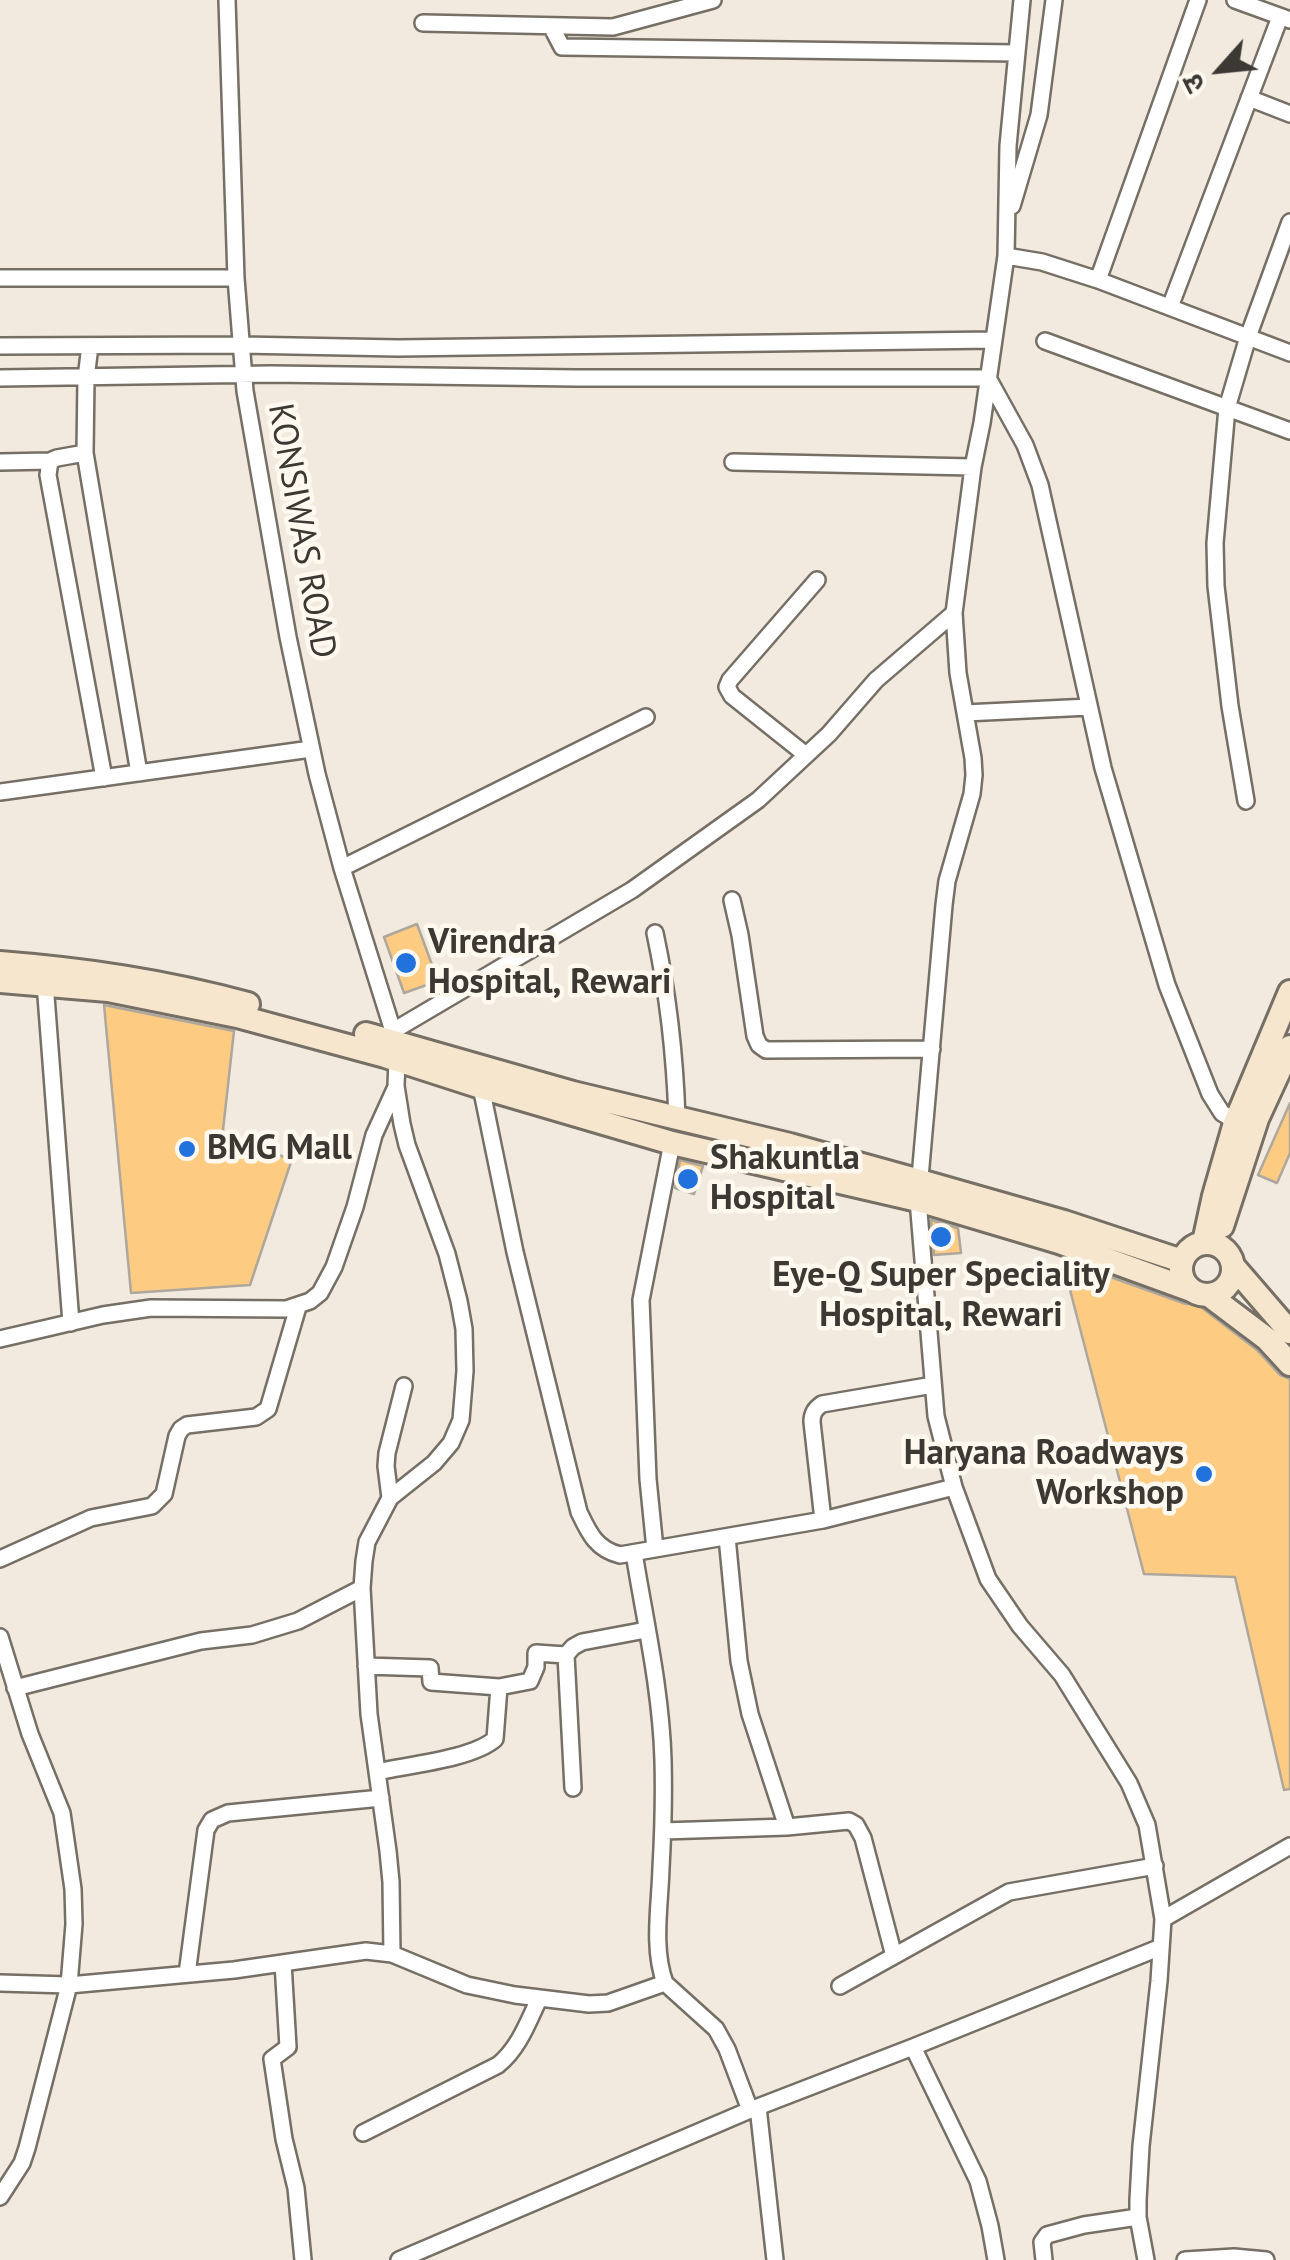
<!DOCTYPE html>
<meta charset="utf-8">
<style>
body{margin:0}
#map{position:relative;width:1290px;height:2260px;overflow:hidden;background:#f2eadf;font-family:"PT Sans","Noto Sans Devanagari",sans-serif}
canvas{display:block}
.north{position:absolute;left:1170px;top:20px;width:100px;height:100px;-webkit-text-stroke:8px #fef8ef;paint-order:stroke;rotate:243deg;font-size:28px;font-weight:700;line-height:40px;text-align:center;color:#3c3935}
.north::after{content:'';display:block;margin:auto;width:35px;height:45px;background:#3c3935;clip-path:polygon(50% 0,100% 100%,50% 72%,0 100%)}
</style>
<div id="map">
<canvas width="1290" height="2260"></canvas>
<div class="north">उ</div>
</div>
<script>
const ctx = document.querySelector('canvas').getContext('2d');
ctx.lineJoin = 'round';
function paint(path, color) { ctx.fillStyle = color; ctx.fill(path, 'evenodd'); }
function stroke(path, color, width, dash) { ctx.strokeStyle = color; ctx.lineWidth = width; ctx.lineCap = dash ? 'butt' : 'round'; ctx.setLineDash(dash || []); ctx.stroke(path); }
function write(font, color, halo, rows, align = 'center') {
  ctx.font = font + ' "PT Sans",sans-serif'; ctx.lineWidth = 9; ctx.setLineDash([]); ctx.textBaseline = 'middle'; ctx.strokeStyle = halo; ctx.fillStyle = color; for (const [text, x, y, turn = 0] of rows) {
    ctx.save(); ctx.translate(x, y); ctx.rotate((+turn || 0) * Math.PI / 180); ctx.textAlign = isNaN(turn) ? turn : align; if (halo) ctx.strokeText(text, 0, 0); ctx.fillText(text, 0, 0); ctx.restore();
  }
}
const building = new Path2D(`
 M 417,924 L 438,981 L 404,993 L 384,937 Z
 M 104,1005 L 234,1031 L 222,1139 L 292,1159 L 250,1285 L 131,1293 Z
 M 1290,1103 L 1290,1153 L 1277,1183 L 1258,1175 Z
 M 680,1160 L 703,1166 L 694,1194 L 675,1188 Z
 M 931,1220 L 958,1228 L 961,1253 L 934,1255 Z
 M 1063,1263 L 1088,1269 L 1186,1304 L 1197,1304 L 1257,1350 L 1280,1375 L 1290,1379 L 1290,1789 L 1284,1790 L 1235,1577 L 1144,1574 Z`);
const street = new Path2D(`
 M 227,0 L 236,278 L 245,391 L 288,637 L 317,774 L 342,868 L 393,1031 L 397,1059 L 396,1086 L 402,1124 L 407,1145 L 447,1254 L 459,1301 L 464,1329 L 465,1371 L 461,1420 L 451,1443 L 434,1463 L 390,1498 L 367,1542 L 364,1561 L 362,1588 L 369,1714 L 388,1851 L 391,1882 L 392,1954
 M 1022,0 L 1008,146 L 1006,256 L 982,423 L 973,467 L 954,613 L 958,673 L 973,758 L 974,775 L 972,794 L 947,881 L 944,905 L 918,1200 L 936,1416 L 954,1487 L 988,1579 L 1020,1626 L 1062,1675 L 1129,1783 L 1147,1825 L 1163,1919 L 1159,1981 L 1141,2146 L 1138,2200 L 1138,2217 L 1146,2260
 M 1235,0 L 1290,20
 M 423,23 L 613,27 L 713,0
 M 551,26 L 562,47 L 1017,53
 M 1249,98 L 1290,114
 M 1012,206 L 1039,115 L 1054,0
 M 1006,256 L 1042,262 L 1098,280 L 1290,353
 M 0,278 L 236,278
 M 1098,280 L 1198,0
 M 1170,307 L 1280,17
 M 1045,341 L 1290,431
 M 0,346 L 241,345 L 398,348 L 993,340
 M 90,346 L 86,378 L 85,453 L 139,773
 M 0,378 L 271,374 L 576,378 L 988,378 L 1025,445 L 1040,485 L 1103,768 L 1167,985 L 1210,1094 L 1222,1113 L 1240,1124
 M 85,453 L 57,458 L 50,461 L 48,475 L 104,778
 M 0,462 L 50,461
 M 733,462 L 973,467
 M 965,713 L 1089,707
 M 806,755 L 732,696 L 727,687 L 730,680 L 817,580
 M 0,792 L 311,749
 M 1246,801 L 1230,706 L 1216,586 L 1215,543 L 1227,408 L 1248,337 L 1290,222
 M 342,868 L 646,717
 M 732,900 L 740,935 L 755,1036 L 759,1045 L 766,1050 L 932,1049
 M 655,933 C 668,994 675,1056 677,1119
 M 45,983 L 71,1323
 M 393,1031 L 632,890 L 758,800 L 829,734 L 876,680 L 954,613
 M 481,1087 L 515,1252 L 579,1512 C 589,1533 596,1549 620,1555 L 823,1520 L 954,1487
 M 0,1339 L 103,1315 L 151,1308 L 286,1309 L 310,1301 L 320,1293 L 334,1267 L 355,1207 L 374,1135 L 395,1089
 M 390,1498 L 386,1466 L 387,1453 L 404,1386
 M 823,1520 L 812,1422 C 812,1413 815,1409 822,1404 L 933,1385
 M 727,1537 L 739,1661 L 750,1714 L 787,1827
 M 655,1549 L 648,1479 L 641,1300 L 672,1143
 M 634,1553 C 645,1621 661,1690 663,1760 C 664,1796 663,1832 661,1868 C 660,1905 652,1948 665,1983 L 716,2029 L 727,2049 L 750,2110
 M 0,1559 L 91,1518 L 152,1506 L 164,1494 L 177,1436 L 181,1429 L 187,1425 L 256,1417 L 268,1409 L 298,1307
 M 0,1637 L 30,1734 L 62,1813 L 73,1889 L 74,1924 L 69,1985 L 27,2148 L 22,2163 L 0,2197
 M 366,1666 L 430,1668 L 431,1682 L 499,1687
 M 15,1688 L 201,1641 L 252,1635 L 298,1621 L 362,1588
 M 377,1772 C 408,1765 472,1759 495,1739 L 499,1687 L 530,1681 L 536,1667 L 536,1653 L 566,1655
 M 573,1788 L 566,1655 L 573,1647 L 582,1642 L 646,1630
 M 663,1831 L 787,1827 L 849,1821 L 856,1825 L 863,1838 L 894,1956
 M 1163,1919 L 1290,1846
 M 283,1963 L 288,2047 L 272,2059 L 284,2139 L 296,2188 L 303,2260
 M 187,1974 L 206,1830 L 212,1820 L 228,1813 L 381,1798
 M 0,1983 L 69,1985 L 234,1970 L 366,1951 L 392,1954 L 467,1985 L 515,1995 L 589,2004 L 608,2003 L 665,1983
 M 840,1986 L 1009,1892 L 1155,1866
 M 913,2047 L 978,2181 L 990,2226 L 996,2260
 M 758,2107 L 775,2260
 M 363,2133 L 498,2065 C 519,2048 528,2022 539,1999
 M 399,2260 L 750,2110 L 913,2047 L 1161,1947
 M 1044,2260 L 1042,2242 L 1047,2235 L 1084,2225 L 1138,2217
 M 1185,2260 L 1234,2257 L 1266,2260`);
const secondary = new Path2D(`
 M 0,963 C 87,970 163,981 248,1004
 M 0,981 L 108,990 L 237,1016 L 385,1056 L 481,1087 L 672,1143 L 918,1200 L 1059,1242 L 1191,1290
 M 366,1034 L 573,1093 L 790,1145 L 920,1181 L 1064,1222 L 1182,1261
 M 1222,1226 L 1257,1119 L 1290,1047
 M 1204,1242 L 1214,1196 L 1235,1123 L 1290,992
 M1181 1269a26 26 0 1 1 52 0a26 26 0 1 1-52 0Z
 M 1233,1266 L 1290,1332
 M 1210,1296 L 1267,1339 L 1290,1364`);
const markers = [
 [406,963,12,"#2172dd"],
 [187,1149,10,"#2172dd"],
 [688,1179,12,"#2172dd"],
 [941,1237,12,"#2172dd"],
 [1204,1474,10,"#2172dd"]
];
const streetNames = [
 ["KONSIWAS ROAD",301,531,80]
];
const poiNames = [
 ["Virendra",428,943],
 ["Hospital, Rewari",428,983],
 ["BMG Mall",207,1149],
 ["Shakuntla",710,1159],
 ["Hospital",710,1199],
 ["Eye-Q Super Speciality",941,1276,"center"],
 ["Hospital, Rewari",941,1316,"center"],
 ["Haryana Roadways",1184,1454,"right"],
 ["Workshop",1184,1494,"right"]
];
paint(building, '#fdcc82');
stroke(building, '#aea79d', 2.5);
stroke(street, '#766f65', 20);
stroke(secondary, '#766f65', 28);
stroke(street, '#fff', 15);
stroke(secondary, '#f6e6ce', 22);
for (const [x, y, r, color] of markers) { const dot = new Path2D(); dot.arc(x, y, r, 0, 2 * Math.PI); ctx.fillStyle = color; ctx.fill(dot); stroke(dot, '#fef8ef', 4); }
write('35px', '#3c3935', '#fef8ef', streetNames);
write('bold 35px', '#3c3935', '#fef8ef', poiNames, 'left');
</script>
